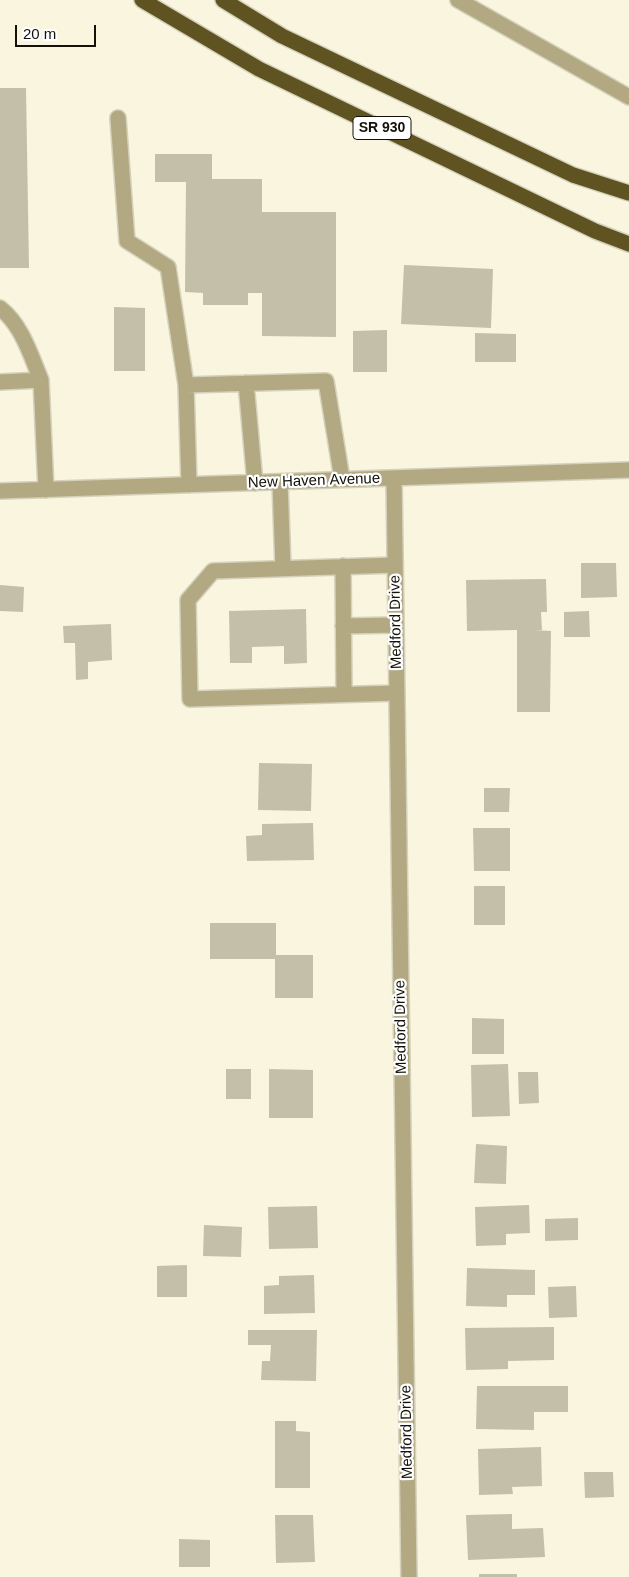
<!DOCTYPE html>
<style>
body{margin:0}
#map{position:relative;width:629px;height:1577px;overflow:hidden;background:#faf5de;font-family:Helvetica,sans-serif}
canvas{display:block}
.scale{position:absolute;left:15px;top:25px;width:81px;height:22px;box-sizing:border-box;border:2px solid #131109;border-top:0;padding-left:6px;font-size:15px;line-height:18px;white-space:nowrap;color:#131109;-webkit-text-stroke:4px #fff;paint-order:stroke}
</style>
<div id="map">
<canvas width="629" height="1577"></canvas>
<div class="scale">20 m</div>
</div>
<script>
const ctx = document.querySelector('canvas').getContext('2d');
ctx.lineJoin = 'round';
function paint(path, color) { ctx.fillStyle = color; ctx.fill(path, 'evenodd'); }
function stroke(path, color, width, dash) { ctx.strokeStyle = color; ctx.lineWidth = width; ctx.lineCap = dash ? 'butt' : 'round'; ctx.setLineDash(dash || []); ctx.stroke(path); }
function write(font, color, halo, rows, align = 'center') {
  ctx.font = font + ' Helvetica,sans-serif'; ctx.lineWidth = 4.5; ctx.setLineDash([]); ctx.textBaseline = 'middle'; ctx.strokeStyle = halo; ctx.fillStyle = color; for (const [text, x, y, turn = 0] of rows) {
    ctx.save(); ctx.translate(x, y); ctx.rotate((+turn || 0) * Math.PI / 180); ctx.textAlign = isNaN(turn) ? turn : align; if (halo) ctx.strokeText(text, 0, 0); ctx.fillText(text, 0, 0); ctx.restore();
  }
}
const building = new Path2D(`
 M 0,88 L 26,88 L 29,268 L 0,268 Z
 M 155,154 L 212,154 L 212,179 L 262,179 L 262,212 L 336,212 L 336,337 L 262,336 L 262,293 L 248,293 L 248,305 L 203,305 L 203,293 L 185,292 L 186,182 L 155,182 Z
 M 404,265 L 493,269 L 491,328 L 401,324 Z
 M 114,307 L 145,308 L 145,371 L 114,371 Z
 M 387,330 L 387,372 L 353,372 L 353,331 Z
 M 475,333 L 516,334 L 516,362 L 475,362 Z
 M 581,563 L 616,563 L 617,597 L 581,598 Z
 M 546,579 L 547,612 L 541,612 L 542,630 L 535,630 L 551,631 L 550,712 L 517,712 L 517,630 L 467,631 L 466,580 Z
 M 0,585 L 24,587 L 23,612 L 0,611 Z
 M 306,609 L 307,663 L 284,664 L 284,646 L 252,647 L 252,663 L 230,663 L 229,611 Z
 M 589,611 L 590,637 L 564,637 L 564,612 Z
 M 111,624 L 112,660 L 88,662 L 88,679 L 76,680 L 75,643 L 64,643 L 63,626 Z
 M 259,763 L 312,764 L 311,811 L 258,810 Z
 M 484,788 L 510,788 L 509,812 L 484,812 Z
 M 313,823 L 314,860 L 247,861 L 246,836 L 262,835 L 262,824 Z
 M 473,828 L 510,828 L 510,871 L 474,871 Z
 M 474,886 L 505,886 L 505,925 L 474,925 Z
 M 210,923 L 276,923 L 276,955 L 313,955 L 313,998 L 275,998 L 275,959 L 210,959 Z
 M 472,1018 L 504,1019 L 504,1054 L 472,1054 Z
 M 508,1064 L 510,1116 L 472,1117 L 471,1065 Z
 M 226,1069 L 251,1069 L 251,1099 L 226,1099 Z
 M 269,1069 L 313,1070 L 313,1118 L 269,1118 Z
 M 518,1072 L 538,1072 L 539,1103 L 519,1104 Z
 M 476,1144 L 507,1146 L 506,1184 L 474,1183 Z
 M 529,1205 L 530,1233 L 506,1234 L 506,1245 L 476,1246 L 475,1207 Z
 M 317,1206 L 318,1248 L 269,1249 L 268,1207 Z
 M 578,1218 L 578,1240 L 545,1241 L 545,1219 Z
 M 204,1225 L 242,1227 L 241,1257 L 203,1256 Z
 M 187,1265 L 187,1297 L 157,1297 L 157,1266 Z
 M 467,1268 L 535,1270 L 535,1295 L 507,1295 L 507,1307 L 466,1306 Z
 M 314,1275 L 315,1313 L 264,1314 L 264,1286 L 279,1285 L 279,1276 Z
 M 576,1286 L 577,1317 L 549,1318 L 548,1287 Z
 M 554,1327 L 554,1360 L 508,1361 L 508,1369 L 466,1370 L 465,1328 Z
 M 248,1330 L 317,1330 L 316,1381 L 261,1380 L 262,1361 L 270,1361 L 271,1345 L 248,1345 Z
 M 477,1386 L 568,1386 L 568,1412 L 534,1412 L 534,1430 L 476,1429 Z
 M 275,1421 L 296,1421 L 296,1431 L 310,1432 L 310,1488 L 275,1488 Z
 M 541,1447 L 542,1486 L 512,1487 L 513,1494 L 479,1495 L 478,1449 Z
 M 584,1472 L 613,1472 L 614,1497 L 585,1498 Z
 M 512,1514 L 512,1529 L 543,1528 L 545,1557 L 468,1560 L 466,1515 Z
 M 275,1515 L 313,1515 L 315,1562 L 276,1563 Z
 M 179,1539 L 210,1540 L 210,1567 L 179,1567 Z
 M 479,1574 L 517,1574 L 517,1577 L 479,1577 Z`);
const minor = new Path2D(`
 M 458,0 L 629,97
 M 118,118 L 127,241 L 168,267 L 186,385
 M 0,308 C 22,325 31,356 41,380
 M 0,382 L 41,380 L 46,490
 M 246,383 L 255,483
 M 394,478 L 409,1577
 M 280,482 L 283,568
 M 189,485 L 186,385 L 326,381 L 342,479
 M 0,491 L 629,470
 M 395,565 L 213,571 L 188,600 L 190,699 L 397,693
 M 343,566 L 344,694
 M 343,626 L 396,625`);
const highway = new Path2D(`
 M 142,0 L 259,69 L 595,231 L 629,244
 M 223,0 L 282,36 L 573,175 L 629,193`);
const shields = [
 [382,128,58]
];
const shieldNames = [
 ["SR 930",382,128]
];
const streetNames = [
 ["New Haven Avenue",314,481,-2],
 ["Medford Drive",396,622,-91],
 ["Medford Drive",401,1027,-91],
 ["Medford Drive",407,1432,-91]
];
paint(building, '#c4bfa9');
stroke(minor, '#d5d1bc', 18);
stroke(highway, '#d5d1bc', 18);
stroke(minor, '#b2a983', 15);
stroke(highway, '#5f5322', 15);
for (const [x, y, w] of shields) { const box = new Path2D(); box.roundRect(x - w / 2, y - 11.5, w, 23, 4); ctx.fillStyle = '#fff'; ctx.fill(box); stroke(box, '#131109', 1); }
write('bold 14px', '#131109', null, shieldNames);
write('15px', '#131109', '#fff', streetNames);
</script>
